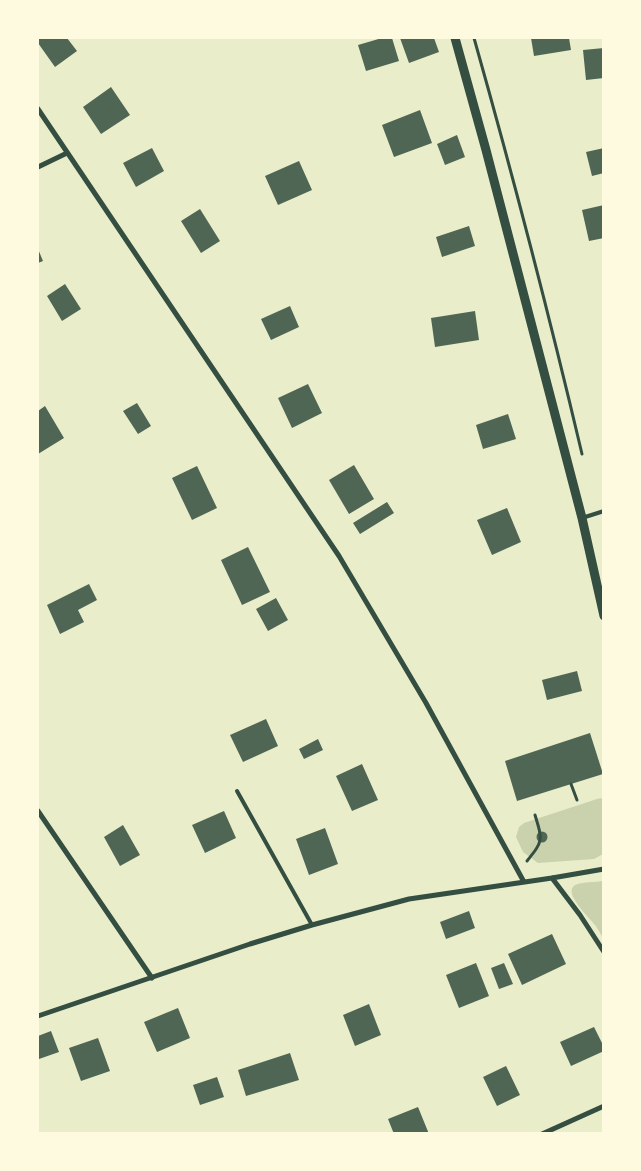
<!DOCTYPE html>
<style>
body{margin:0}
#map{position:relative;width:641px;height:1171px;overflow:hidden;background:#e9edc9;font-family:Rubik,sans-serif}
canvas{display:block}
.frame{position:absolute;inset:0;border:39px solid #fefae0;pointer-events:none}
</style>
<div id="map">
<canvas width="641" height="1171"></canvas>
<div class="frame"></div>
</div>
<script>
const ctx = document.querySelector('canvas').getContext('2d');
ctx.lineJoin = 'round';
function paint(path, color) { ctx.fillStyle = color; ctx.fill(path, 'evenodd'); }
function stroke(path, color, width, dash) { ctx.strokeStyle = color; ctx.lineWidth = width; ctx.lineCap = dash ? 'butt' : 'round'; ctx.setLineDash(dash || []); ctx.stroke(path); }
const green = new Path2D(`
 M 603,798 L 603,854 L 594,859 L 538,863 L 523,852 L 516,837 L 519,827 L 524,823 L 597,799 Z
 M 603,881 L 604,881 L 603,939 C 601,934 598,929 595,925 C 590,918 562,893 575,885 C 581,882 597,882 603,881 Z`);
const building = new Path2D(`
 M 38,38 L 67,38 L 77,51 L 55,67 L 38,43 Z
 M 382,38 L 392,38 L 399,61 L 366,71 L 358,45 Z
 M 400,38 L 434,38 L 439,52 L 409,63 Z
 M 531,38 L 569,38 L 571,50 L 534,56 Z
 M 604,48 L 604,78 L 586,80 L 583,50 Z
 M 111,87 L 130,115 L 101,134 L 83,107 Z
 M 420,110 L 432,143 L 394,157 L 382,125 Z
 M 457,135 L 465,157 L 445,165 L 437,144 Z
 M 152,148 L 164,171 L 136,187 L 123,163 Z
 M 604,148 L 604,173 L 592,176 L 586,152 Z
 M 299,161 L 312,190 L 278,205 L 265,176 Z
 M 604,205 L 604,238 L 589,241 L 582,210 Z
 M 200,209 L 220,241 L 201,253 L 181,221 Z
 M 469,226 L 475,246 L 442,257 L 436,237 Z
 M 38,249 L 43,261 L 38,263 Z
 M 65,284 L 81,309 L 62,321 L 47,296 Z
 M 290,306 L 299,327 L 271,340 L 261,319 Z
 M 475,311 L 479,340 L 435,347 L 431,318 Z
 M 308,384 L 322,413 L 292,428 L 278,398 Z
 M 137,403 L 151,426 L 138,434 L 123,411 Z
 M 45,406 L 64,438 L 38,454 L 38,411 Z
 M 508,414 L 516,439 L 483,449 L 476,425 Z
 M 354,465 L 374,499 L 349,514 L 329,480 Z
 M 197,466 L 217,508 L 192,520 L 172,478 Z
 M 387,502 L 394,513 L 360,534 L 353,523 Z
 M 507,508 L 521,542 L 492,555 L 477,520 Z
 M 248,547 L 270,592 L 242,605 L 221,560 Z
 M 89,584 L 97,600 L 78,610 L 84,622 L 60,634 L 47,605 Z
 M 276,598 L 288,620 L 268,631 L 256,609 Z
 M 577,671 L 582,691 L 547,700 L 542,680 Z
 M 266,719 L 278,746 L 243,762 L 230,735 Z
 M 590,733 L 603,774 L 517,801 L 505,761 Z
 M 318,739 L 323,750 L 304,759 L 299,749 Z
 M 362,764 L 378,800 L 352,811 L 336,776 Z
 M 224,811 L 236,838 L 205,853 L 192,825 Z
 M 123,825 L 140,855 L 120,866 L 104,837 Z
 M 325,828 L 338,864 L 309,875 L 296,839 Z
 M536.5 837a5.5 5.5 0 1 1 11 0a5.5 5.5 0 1 1-11 0Z
 M 469,911 L 475,928 L 446,939 L 440,922 Z
 M 552,934 L 566,964 L 522,985 L 508,954 Z
 M 476,963 L 489,996 L 459,1008 L 446,975 Z
 M 504,963 L 513,984 L 499,989 L 491,968 Z
 M 369,1004 L 381,1035 L 355,1046 L 343,1015 Z
 M 178,1008 L 190,1038 L 157,1052 L 144,1022 Z
 M 594,1027 L 604,1047 L 604,1051 L 571,1066 L 560,1042 Z
 M 51,1031 L 59,1052 L 39,1059 L 38,1054 L 38,1036 Z
 M 98,1038 L 110,1071 L 81,1081 L 69,1048 Z
 M 290,1053 L 299,1080 L 246,1096 L 238,1070 Z
 M 506,1066 L 520,1095 L 497,1106 L 483,1077 Z
 M 217,1077 L 224,1097 L 200,1105 L 193,1085 Z
 M 418,1107 L 429,1134 L 394,1134 L 388,1119 Z`);
const path = new Path2D(`
 M 474,38 C 513,176 549,314 582,454
 M 571,784 L 577,800
 M 527,861 C 543,841 543,841 535,815`);
const service = new Path2D(`
 M 582,518 L 604,511
 M 237,791 L 312,925`);
const minor = new Path2D(`
 M 38,109 L 339,556 L 426,703 L 524,882
 M 38,167 L 67,153
 M 38,811 L 152,978
 M 552,878 L 580,915 L 604,952
 M 38,1016 L 250,944 L 312,925 L 409,899 L 552,878 L 604,869
 M 542,1134 L 604,1106`);
const tertiary = new Path2D(`
 M 455,38 L 486,150 L 582,518 L 604,616`);
paint(green, '#cad2ad');
paint(building, '#4f6655');
stroke(path, '#344e41', 3);
stroke(service, '#344e41', 4);
stroke(minor, '#344e41', 5);
stroke(tertiary, '#344e41', 9);
</script>
